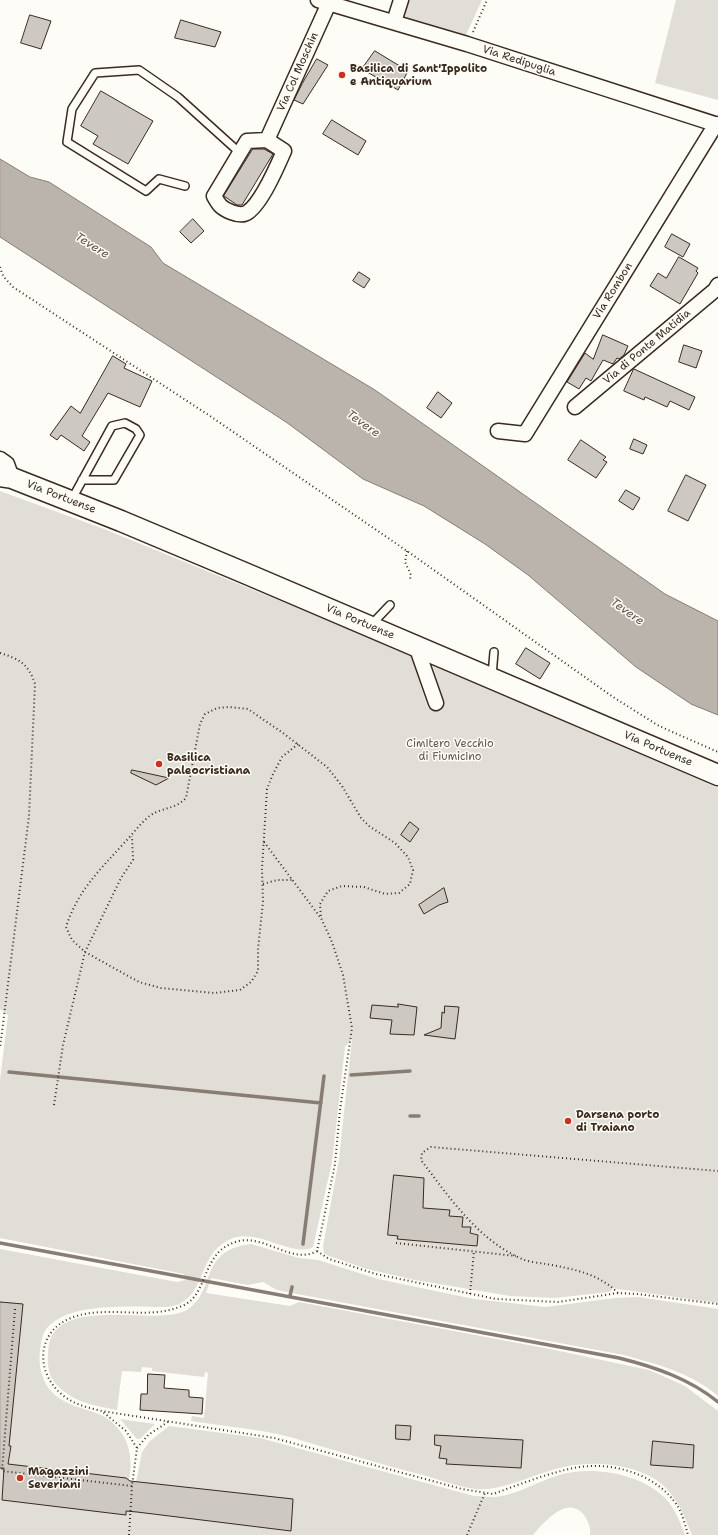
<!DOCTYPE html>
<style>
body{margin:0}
canvas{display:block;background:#fdfcf7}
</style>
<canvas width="718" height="1535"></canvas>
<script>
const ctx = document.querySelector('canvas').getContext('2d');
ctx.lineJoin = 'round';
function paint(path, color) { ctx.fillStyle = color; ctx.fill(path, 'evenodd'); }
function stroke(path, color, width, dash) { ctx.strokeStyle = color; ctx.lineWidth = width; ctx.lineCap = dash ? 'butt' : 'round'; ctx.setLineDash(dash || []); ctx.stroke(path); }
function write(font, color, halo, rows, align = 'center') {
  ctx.font = font + ' "Shantell Sans",sans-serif'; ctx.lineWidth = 3; ctx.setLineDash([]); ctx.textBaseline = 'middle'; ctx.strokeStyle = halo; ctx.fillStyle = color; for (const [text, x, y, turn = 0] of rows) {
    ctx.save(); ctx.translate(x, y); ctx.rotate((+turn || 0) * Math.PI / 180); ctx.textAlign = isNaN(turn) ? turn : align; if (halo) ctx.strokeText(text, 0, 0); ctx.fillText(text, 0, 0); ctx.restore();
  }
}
const green = new Path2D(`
 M 405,0 L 482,0 L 465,37 L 399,17 Z
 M 676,0 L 718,0 L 718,100 L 655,83 Z
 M 0,491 L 104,529 L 410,654 L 428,708 L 445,703 L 432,664 L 718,788 L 718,1303 L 611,1288 L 612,1290 L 609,1292 L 555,1298 L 510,1296 L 415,1280 L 367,1269 L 329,1256 L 324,1253 L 323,1246 L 339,1159 L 352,1039 L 345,1047 L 332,1162 L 313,1247 C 294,1258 259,1229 233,1238 C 198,1252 207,1289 181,1303 C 177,1306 171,1306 167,1307 C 134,1307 70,1301 47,1328 C 42,1334 41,1343 40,1351 C 38,1366 42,1382 53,1393 C 71,1411 97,1407 114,1424 C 130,1440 133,1459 129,1480 L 135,1487 L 142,1452 L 150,1441 L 169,1426 L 260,1438 L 474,1496 C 480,1496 487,1497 493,1497 C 512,1497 537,1482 556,1476 C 589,1465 639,1472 665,1498 C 675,1508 680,1522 685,1535 L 590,1535 C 591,1527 588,1521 584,1515 C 567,1494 544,1523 533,1535 L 0,1535 L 0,1249 L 177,1282 L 185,1280 L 184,1274 L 0,1238 L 0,1080 L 8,1015 L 0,1009 Z
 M 251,1244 L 299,1258 L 318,1260 L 378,1279 L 474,1299 L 546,1307 L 615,1298 L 638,1297 L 718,1309 L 718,1396 C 692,1373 656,1364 624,1355 L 297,1294 L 277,1290 L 263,1282 L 248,1285 L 211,1278 L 206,1293 L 290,1306 L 299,1302 L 550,1349 L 649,1370 L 685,1386 L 718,1411 L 718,1535 L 692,1535 C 679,1502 669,1480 632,1469 C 605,1462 579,1462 552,1470 C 527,1477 502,1491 476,1489 C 458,1487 441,1480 423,1475 C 379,1464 334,1450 290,1437 C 259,1429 223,1426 191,1421 L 192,1416 L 204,1418 L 208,1373 L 205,1372 L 204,1377 L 152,1371 L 152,1368 L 142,1367 L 141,1372 L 122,1371 L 117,1410 C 96,1406 77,1403 61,1389 C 49,1379 47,1368 48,1354 C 48,1292 151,1327 185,1311 C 217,1294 197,1250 251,1244 Z
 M 120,1419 L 155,1424 L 140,1439 L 137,1439 Z`);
const water = new Path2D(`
 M 0,159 L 30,177 L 49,182 L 151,247 L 163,263 L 375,390 L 665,594 L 718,621 L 718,715 L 691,704 L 636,667 L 528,575 L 485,544 L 424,506 L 363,479 L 286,422 L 0,237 Z`);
const stream = new Path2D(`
 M 9,1072 L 321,1103
 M 351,1075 L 410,1071
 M 410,1116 L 419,1116
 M 0,1243 L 619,1358 C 655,1367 690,1379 718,1402
 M 303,1244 L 324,1076
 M 290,1296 L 292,1287`);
const building = new Path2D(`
 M 30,15 L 51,21 L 41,49 L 21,43 Z
 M 181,20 L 221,32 L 215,47 L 175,38 Z
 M 375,51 L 408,71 L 398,90 L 362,69 Z
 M 317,59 L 328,65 L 303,104 L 294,100 L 302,84 Z
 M 101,91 L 153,121 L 128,164 L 93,144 L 98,136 L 81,126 Z
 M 332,120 L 366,141 L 358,155 L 323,134 Z
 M 253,149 L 264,149 L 273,154 L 242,205 L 237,205 L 224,196 Z
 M 193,219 L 204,231 L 191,243 L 180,232 Z
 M 672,234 L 690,244 L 683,257 L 665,247 Z
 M 679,257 L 698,268 L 696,271 L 698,273 L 680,304 L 650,286 L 658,273 L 666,278 Z
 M 359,272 L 370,279 L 364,288 L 353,281 Z
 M 603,335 L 628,346 L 624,355 L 619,359 L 617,358 L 613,364 L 603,360 L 591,381 L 586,378 L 579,389 L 567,382 L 585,353 L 593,359 Z
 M 684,345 L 702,351 L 696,368 L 679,362 Z
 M 113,356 L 126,364 L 124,368 L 152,381 L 140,407 L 108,393 L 82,436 L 90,442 L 84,451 L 61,435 L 57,440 L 50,435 L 71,406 L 80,413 Z
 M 634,369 L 695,397 L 689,410 L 670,401 L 667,407 L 645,397 L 644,400 L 624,391 Z
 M 438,392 L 452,403 L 441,418 L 427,408 Z
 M 634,439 L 647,445 L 643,454 L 630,449 Z
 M 581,440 L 606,457 L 603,460 L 607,462 L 596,478 L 568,460 Z
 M 686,475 L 706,485 L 688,521 L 668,511 Z
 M 626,490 L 640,498 L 633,510 L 619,501 Z
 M 526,648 L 550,663 L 540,679 L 516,664 Z
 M 132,770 L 169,778 L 156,785 L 131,773 Z
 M 410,822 L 419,829 L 410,842 L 401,835 Z
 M 444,888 L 448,902 L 439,905 L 424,914 L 419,905 Z
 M 398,1004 L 417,1007 L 414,1035 L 390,1034 L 392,1020 L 370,1018 L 372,1005 L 398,1007 Z
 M 445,1006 L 459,1007 L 455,1039 L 424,1035 L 441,1028 L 442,1012 L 444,1013 Z
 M 394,1175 L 424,1178 L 423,1208 L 450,1210 L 449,1216 L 463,1217 L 462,1227 L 471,1227 L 470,1233 L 478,1235 L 477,1246 L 397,1239 L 398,1236 L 388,1235 Z
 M 0,1302 L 23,1304 L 9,1446 L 11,1446 L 8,1464 L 126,1478 L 130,1481 L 293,1499 L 291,1531 L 137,1512 L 126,1511 L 126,1515 L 2,1500 L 4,1468 L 0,1468 Z
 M 148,1374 L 165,1375 L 164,1388 L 189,1390 L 189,1397 L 203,1398 L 202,1414 L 140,1410 L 141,1394 L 147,1394 Z
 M 396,1425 L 411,1426 L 410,1440 L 396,1439 Z
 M 435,1435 L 523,1440 L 521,1468 L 446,1464 L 447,1459 L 439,1458 L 441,1446 L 435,1445 Z
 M 653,1441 L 694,1445 L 693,1468 L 651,1465 Z`);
const path = new Path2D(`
 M 473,32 L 487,0
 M 0,267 L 3,276 L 13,287 L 210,416 L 407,551 L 613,697 L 659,726 L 718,752
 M 407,551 L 405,562 L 411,575 L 410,579
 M 0,653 C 19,659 28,663 35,684 L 29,816 L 0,1048
 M 298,744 L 282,757 L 273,774 L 267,789 L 262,869 L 263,902 L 258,949 L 258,971 L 251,982 L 240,990 L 214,993 L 161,988 L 139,982 L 85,952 L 72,940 L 66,927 C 78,890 99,871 125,842 C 133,834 141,822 151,815 C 163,807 174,810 186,798 L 200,724 L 205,714 L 217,708 L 229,707 L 248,709 L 283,733 L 327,767 L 342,786 L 361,818 L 369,826 L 395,843 L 408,857 L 413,870 L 410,884 L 399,893 L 385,894 L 364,887 L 342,886 L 328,891 L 320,904 L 321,918 L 332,942 L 343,975 L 352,1028 L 340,1110 L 335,1164 L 317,1251 C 292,1265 266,1235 239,1241 C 200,1250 210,1295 182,1306 C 147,1321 106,1304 71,1318 C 35,1332 35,1375 65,1397 C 76,1405 89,1408 102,1411 L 274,1438 L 462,1489 L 493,1494 C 518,1485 543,1475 569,1469 C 605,1460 651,1471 674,1501 C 682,1511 685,1524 688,1535
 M 264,842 L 320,917
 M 263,884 L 277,880 L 293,880
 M 54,1105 L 63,1045 L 85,952 L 121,878 L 133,860 L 132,836
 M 396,1243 L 516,1256
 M 317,1251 L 329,1259 L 376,1274 L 496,1299 L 558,1302 L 618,1293 L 637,1294 L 718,1304
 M 618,1293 C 598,1273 573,1269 546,1264 C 539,1263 529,1262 522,1259 C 478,1240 449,1197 421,1160 L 422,1153 L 431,1147 L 718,1171
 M 470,1294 L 474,1251
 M 15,1309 L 2,1471 L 132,1486 L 137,1448 L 126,1431 L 103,1412
 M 137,1448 L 148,1435 L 168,1422
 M 129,1535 L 132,1486
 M 467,1535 L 485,1493`);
const lane = new Path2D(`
 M 185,186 L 159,179 L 146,191 L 67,142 L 72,109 L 95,73 L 139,70 L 178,97 L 240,153
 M 72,499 L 112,426 L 125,423 L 136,429 L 140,435 L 114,480 L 82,480
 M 371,625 L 390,605
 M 492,676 L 494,652`);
const street = new Path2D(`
 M 318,0 L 467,44 L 718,125
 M 394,22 L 401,0
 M 267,140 L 284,151 C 277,167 262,202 248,212 C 243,216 236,214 231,212 C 221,208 219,205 214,196 L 247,141 L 267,140 L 329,3
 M 575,407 L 715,290 L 718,285
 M 498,431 L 525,434 L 716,124
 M 0,459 L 7,464 L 12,478
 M 416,646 L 436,703`);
const secondary = new Path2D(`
 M 0,476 L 12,478 L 121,521 L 247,574 L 718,775`);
const markers = [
 [342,75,4,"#c8321e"],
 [159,764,4,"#c8321e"],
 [568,1121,4,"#c8321e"],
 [20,1478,4,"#c8321e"]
];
const streetNames = [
 ["Via Redipuglia",519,61,18],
 ["Via Col Moschin",298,72,-66],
 ["Via Rombon",613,291,-58],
 ["Via di Ponte Matidia",647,347,-40],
 ["Via Portuense",61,497,21],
 ["Via Portuense",360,622,23],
 ["Via Portuense",658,749,23]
];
const poiNames = [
 ["Basilica di Sant'Ippolito",350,69],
 ["e Antiquarium",350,82],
 ["Basilica",167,758],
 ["paleocristiana",167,771],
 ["Darsena porto",576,1115],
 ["di Traiano",576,1128],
 ["Magazzini",28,1472],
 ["Severiani",28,1485]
];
const parkNames = [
 ["Cimitero Vecchio",450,744],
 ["di Fiumicino",450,757]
];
const waterNames = [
 ["Tevere",92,246,32],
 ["Tevere",363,424,35],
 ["Tevere",627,612,35]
];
paint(green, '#e1ded7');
paint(water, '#bbb4ad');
stroke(water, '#887d74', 1);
stroke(stream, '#887d74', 3.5);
paint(building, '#cdc8c2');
stroke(building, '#3b2a1e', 1);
stroke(lane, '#3b2a1e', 10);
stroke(street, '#3b2a1e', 17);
stroke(secondary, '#3b2a1e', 23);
stroke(path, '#3b2a1e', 2, [1, 3]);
stroke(lane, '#fdfcf7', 7);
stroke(street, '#fdfcf7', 14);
stroke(secondary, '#fdfcf7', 20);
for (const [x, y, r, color] of markers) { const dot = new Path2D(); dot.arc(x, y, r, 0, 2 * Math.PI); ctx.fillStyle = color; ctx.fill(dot); stroke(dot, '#fdfcf7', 1.5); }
write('11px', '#3b2a1e', '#fdfcf7', streetNames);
write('bold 11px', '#3b2a1e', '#fdfcf7', poiNames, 'left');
write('11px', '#64574c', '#fdfcf7', parkNames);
write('italic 12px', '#615349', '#fdfcf7', waterNames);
</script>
